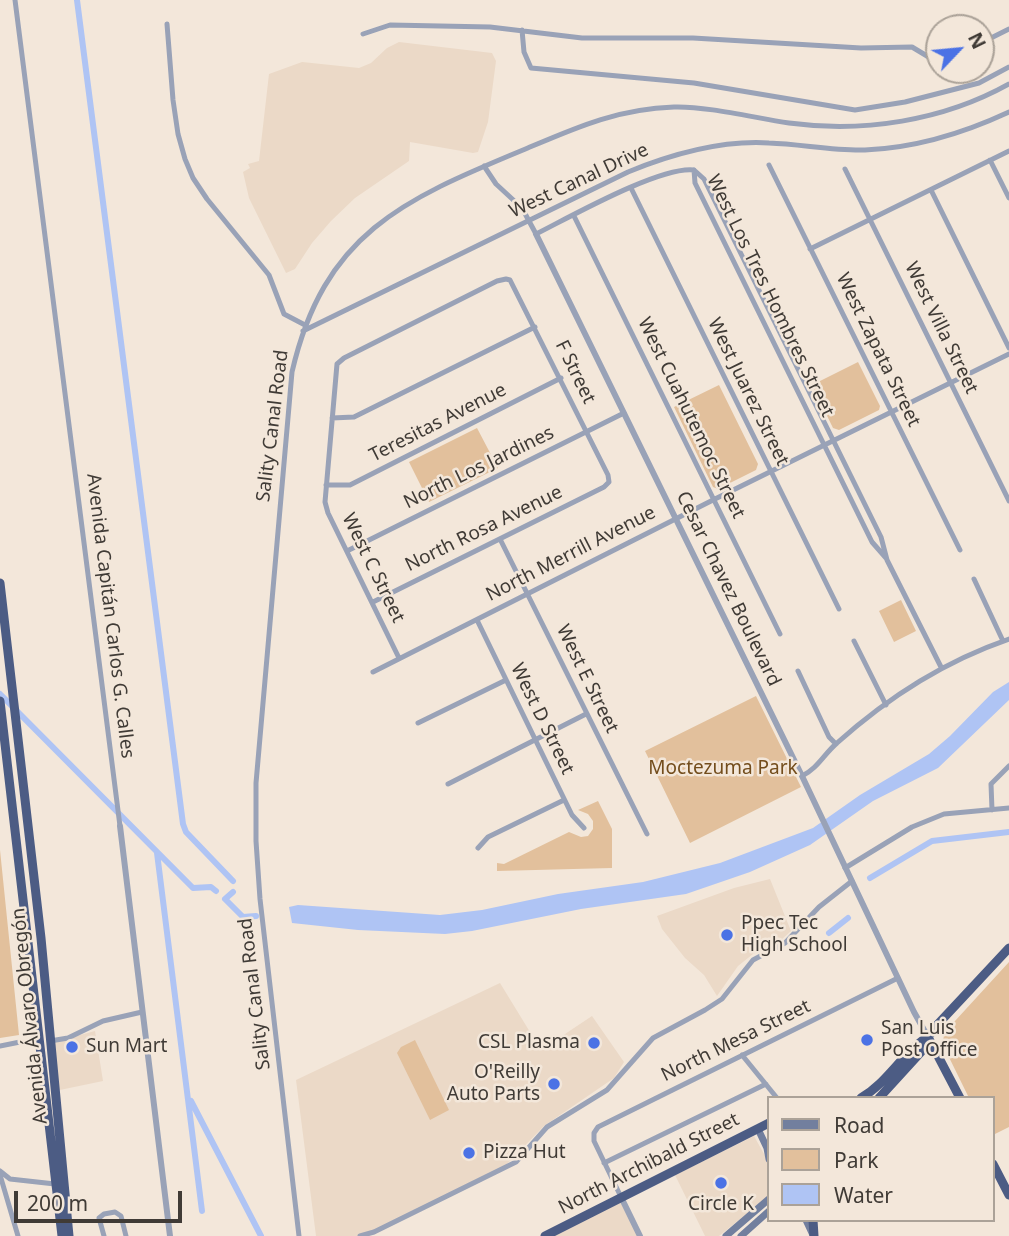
<!DOCTYPE html>
<meta charset="utf-8">
<style>
body{margin:0}
#map{position:relative;width:1009px;height:1236px;overflow:hidden;background:#f3e7da;font-family:"Noto Sans",sans-serif}
canvas{display:block}
.legend{position:absolute;left:767px;top:1096px;width:228px;height:126px;box-sizing:border-box;background:#f3e7da;border:2px solid #aba298;margin:0;padding:9px 12px;list-style:none;font-size:21px;color:#403b36}
.legend li{display:flex;align-items:center;gap:14px;height:35px}
.legend b{width:35px;border:2px solid #aba298}
.north{position:absolute;left:925px;top:14px;width:70px;height:70px;box-sizing:border-box;background:#f3e7da;border:2px solid #aba298;border-radius:50%;rotate:64deg;font-size:19px;font-weight:700;line-height:28px;text-align:center;color:#403b36}
.north::after{content:'';display:block;margin:auto;width:24px;height:32px;background:#4b72e5;clip-path:polygon(50% 0,100% 100%,50% 72%,0 100%)}
.scale{position:absolute;left:14px;top:1191px;width:168px;height:32px;box-sizing:border-box;border:4px solid #403b36;border-top:0;padding-left:9px;font-size:21px;line-height:24px;white-space:nowrap;color:#403b36;-webkit-text-stroke:5px #f3e7da;paint-order:stroke}
</style>
<div id="map">
<canvas width="1009" height="1236"></canvas>
<ul class="legend">
<li><b style="height:9px;background:#727f9e"></b>Road</li>
<li><b style="height:19px;background:#e2c09c"></b>Park</li>
<li><b style="height:19px;background:#afc4f4"></b>Water</li>
</ul>
<div class="north">N</div>
<div class="scale">200 m</div>
</div>
<script>
const ctx = document.querySelector('canvas').getContext('2d');
ctx.lineJoin = 'round';
function paint(path, color) { ctx.fillStyle = color; ctx.fill(path, 'evenodd'); }
function stroke(path, color, width, dash) { ctx.strokeStyle = color; ctx.lineWidth = width; ctx.lineCap = dash ? 'butt' : 'round'; ctx.setLineDash(dash || []); ctx.stroke(path); }
function write(font, color, halo, rows, align = 'center') {
  ctx.font = font + ' "Noto Sans",sans-serif'; ctx.lineWidth = 5; ctx.setLineDash([]); ctx.textBaseline = 'middle'; ctx.strokeStyle = halo; ctx.fillStyle = color; for (const [text, x, y, turn = 0] of rows) {
    ctx.save(); ctx.translate(x, y); ctx.rotate((+turn || 0) * Math.PI / 180); ctx.textAlign = isNaN(turn) ? turn : align; if (halo) ctx.strokeText(text, 0, 0); ctx.fillText(text, 0, 0); ctx.restore();
  }
}
const built = new Path2D(`
 M 399,42 L 492,53 L 496,61 L 488,122 L 478,152 L 473,153 L 410,142 L 409,161 L 355,198 L 331,221 L 312,243 L 295,269 L 286,273 L 249,198 L 243,172 L 250,168 L 248,164 L 259,161 L 269,74 L 302,62 L 359,68 L 371,63 L 387,48 Z
 M 770,879 L 791,931 L 781,940 L 753,954 L 738,966 L 717,996 L 704,975 L 685,958 L 662,929 L 657,916 L 734,888 Z
 M 500,983 L 541,1050 L 592,1016 L 624,1062 L 614,1078 L 544,1126 L 506,1165 L 367,1236 L 316,1236 L 296,1080 Z
 M 95,1031 L 103,1081 L 55,1091 L 50,1043 Z
 M 754,1136 L 769,1163 L 769,1196 L 719,1236 L 705,1236 L 675,1175 Z
 M 621,1197 L 640,1236 L 543,1236 Z`);
const green = new Path2D(`
 M 858,362 L 880,406 L 879,410 L 839,430 L 833,428 L 812,385 Z
 M 719,385 L 758,464 L 756,470 L 718,489 L 713,487 L 674,407 Z
 M 477,428 L 498,468 L 429,502 L 409,462 Z
 M 901,600 L 916,631 L 894,642 L 879,611 Z
 M 756,696 L 801,787 L 690,843 L 645,751 Z
 M 598,801 L 612,829 L 612,868 L 497,871 L 497,863 L 504,864 L 569,832 L 581,837 L 588,836 L 593,829 L 593,821 L 588,814 L 578,810 Z
 M 0,850 L 19,1035 L 0,1038 Z
 M 1009,962 L 1009,1127 L 993,1135 L 993,1098 L 969,1098 L 943,1045 L 944,1033 Z
 M 415,1040 L 449,1110 L 430,1120 L 397,1053 L 401,1047 Z`);
const water = new Path2D(`
 M 1009,682 L 1009,700 L 938,768 L 873,801 L 810,845 L 750,872 L 686,894 L 581,909 L 472,931 L 445,934 L 358,930 L 292,923 L 289,907 L 298,905 L 440,915 L 482,910 L 558,894 L 643,882 L 720,863 L 813,828 L 860,795 L 929,754 L 950,736 L 993,692 Z`);
const canal = new Path2D(`
 M 77,0 L 183,824 L 186,832 L 233,881
 M 0,694 L 193,888 L 211,887 L 216,891
 M 157,853 L 202,1211
 M 870,878 L 932,841 L 1009,832
 M 233,892 L 225,899 L 243,917 L 256,916
 M 829,933 L 848,918
 M 191,1101 L 261,1236`);
const minor = new Path2D(`
 M 15,0 L 120,826
 M 167,24 L 173,100 L 178,134 L 185,159 L 193,178 L 207,199 L 269,275 L 284,314 L 305,325
 M 522,30 L 524,52 L 531,68 L 694,83 L 855,110 L 905,102 L 979,83 L 1009,67
 M 363,34 L 390,25 L 490,27 L 582,38 L 693,38 L 861,48 L 912,47 L 932,59 L 939,57
 M 981,43 L 1009,29
 M 990,160 L 1009,198
 M 769,165 L 960,550
 M 484,166 L 496,184 L 522,208 L 536,234 C 570,217 660,166 694,170
 M 845,169 L 1009,501
 M 694,170 L 704,179 L 881,537 L 887,560 L 941,667
 M 694,170 L 695,183 L 872,542 L 886,558
 M 631,188 L 839,609
 M 931,190 L 1009,348
 M 574,216 L 780,634
 M 810,249 L 1009,151
 M 303,331 L 628,172 C 672,154 721,140 769,143 C 801,144 833,151 865,150 C 915,148 964,133 1009,112
 M 332,418 L 354,417 L 535,327
 M 326,485 L 350,485 L 561,378
 M 500,539 L 647,834
 M 347,551 L 624,413
 M 974,579 L 1003,641
 M 373,602 L 604,487 L 609,482 L 608,475 L 510,280 L 506,279 L 497,281 L 344,358 L 337,364 L 325,502 L 328,513 L 399,658
 M 477,620 L 572,815 L 584,828
 M 854,641 L 886,705
 M 798,671 L 829,737 L 836,744
 M 373,672 L 715,499 L 1009,354
 M 418,723 L 506,680
 M 802,776 C 818,768 824,754 837,743 C 887,698 945,661 1009,639
 M 448,784 L 586,714
 M 992,810 L 991,784 L 1009,766
 M 478,848 L 488,837 L 564,800
 M 845,868 L 912,827 L 944,814 L 1009,808
 M 50,1041 L 68,1038 L 103,1021 L 142,1012
 M 0,1046 L 20,1042
 M 742,1055 L 777,1098
 M 604,1163 L 766,1084
 M 0,1171 L 10,1179 L 55,1184
 M 0,1175 L 18,1236
 M 621,1197 L 594,1141 L 594,1133 L 598,1127 L 898,978
 M 104,1236 L 99,1218 L 104,1214 L 115,1212 L 121,1216 L 126,1236
 M 299,1236 L 260,899 L 256,841 L 256,783 L 292,372 C 324,234 402,200 523,150 C 575,128 616,109 674,107 C 707,106 755,118 789,123 C 863,133 943,121 1009,84
 M 360,1236 L 374,1232 L 516,1162 L 547,1127 L 607,1090 L 653,1038 L 705,1010 L 722,999 L 753,960 L 785,943 L 819,907 L 852,881`);
const tertiary = new Path2D(`
 M 536,234 L 802,776 L 914,1012 L 928,1037
 M 120,826 L 170,1236
 M 621,1197 L 640,1236`);
const secondary = new Path2D(`
 M 758,1129 L 767,1148 L 769,1159
 M 806,1220 L 813,1235
 M 726,1236 L 769,1199
 M 741,1236 L 769,1211`);
const trunk = new Path2D(`
 M 0,583 L 41,938 L 69,1236
 M 0,701 L 62,1236
 M 928,1037 L 960,1098
 M 861,1098 C 887,1083 901,1055 926,1038
 M 879,1098 L 921,1052 L 928,1037 L 938,1024 L 1009,948
 M 993,1164 L 1009,1195
 M 813,1220 L 814,1236
 M 545,1236 L 769,1123`);
const markers = [
 [727,935,7,"#4b72e5"],
 [867,1040,7,"#4b72e5"],
 [594,1043,7,"#4b72e5"],
 [72,1047,7,"#4b72e5"],
 [554,1084,7,"#4b72e5"],
 [469,1153,7,"#4b72e5"],
 [721,1183,7,"#4b72e5"]
];
const streetNames = [
 ["West Canal Drive",579,181,-25],
 ["West Los Tres Hombres Street",770,296,64],
 ["West Villa Street",941,328,64],
 ["West Zapata Street",878,350,64],
 ["F Street",575,372,64],
 ["West Juarez Street",748,392,64],
 ["West Cuahutemoc Street",691,418,64],
 ["Teresitas Avenue",438,423,-27],
 ["Sality Canal Road",273,426,-83],
 ["North Los Jardines",479,468,-26],
 ["North Rosa Avenue",484,529,-26],
 ["North Merrill Avenue",571,554,-27],
 ["West C Street",373,568,64],
 ["Cesar Chavez Boulevard",728,589,64],
 ["Avenida Capitán Carlos G. Calles",110,616,83],
 ["West E Street",587,679,64],
 ["West D Street",542,719,64],
 ["Sality Canal Road",255,994,-97],
 ["Avenida Álvaro Obregón",30,1016,-96],
 ["North Mesa Street",736,1041,-26],
 ["North Archibald Street",649,1164,-27]
];
const parkNames = [
 ["Moctezuma Park",723,769]
];
const poiNames = [
 ["Ppec Tec",741,924],
 ["High School",741,946],
 ["San Luis",881,1029],
 ["Post Office",881,1051],
 ["CSL Plasma",580,1043,"right"],
 ["Sun Mart",86,1047],
 ["O'Reilly",540,1073,"right"],
 ["Auto Parts",540,1095,"right"],
 ["Pizza Hut",483,1153],
 ["Circle K",721,1205,"center"]
];
paint(built, '#ebd9c7');
paint(green, '#e2c09c');
paint(water, '#afc4f4');
stroke(canal, '#afc4f4', 6);
stroke(minor, '#99a2b7', 5);
stroke(tertiary, '#99a2b7', 6);
stroke(secondary, '#727f9e', 7);
stroke(trunk, '#4c5c84', 9);
for (const [x, y, r, color] of markers) { const dot = new Path2D(); dot.arc(x, y, r, 0, 2 * Math.PI); ctx.fillStyle = color; ctx.fill(dot); stroke(dot, '#f3e7da', 2.5); }
write('19px', '#403b36', '#f3e7da', streetNames);
write('19px', '#734d1c', '#f3e7da', parkNames);
write('19px', '#403b36', '#f3e7da', poiNames, 'left');
</script>
